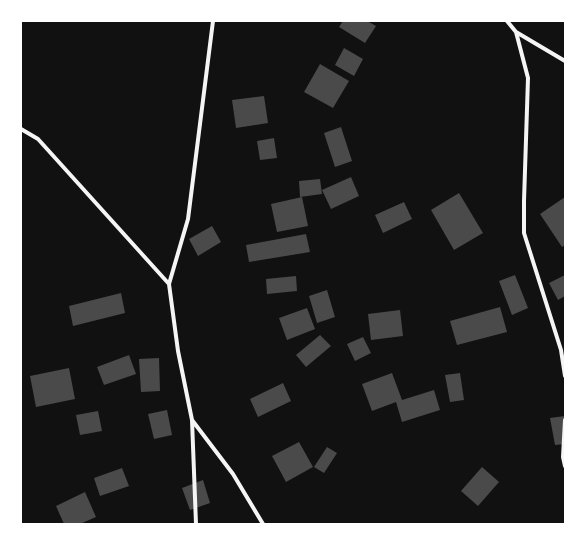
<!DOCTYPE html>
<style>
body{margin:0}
#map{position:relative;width:586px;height:545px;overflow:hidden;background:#111;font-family:Raleway,sans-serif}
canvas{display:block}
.frame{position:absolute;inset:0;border:22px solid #fff;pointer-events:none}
</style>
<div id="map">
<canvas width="586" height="545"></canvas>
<div class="frame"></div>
</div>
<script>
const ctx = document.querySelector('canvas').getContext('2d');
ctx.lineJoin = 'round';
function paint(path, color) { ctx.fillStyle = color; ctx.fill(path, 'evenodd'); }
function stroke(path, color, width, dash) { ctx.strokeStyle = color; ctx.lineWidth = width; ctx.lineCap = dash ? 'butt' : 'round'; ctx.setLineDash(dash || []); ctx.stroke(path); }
const building = new Path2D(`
 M 343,21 L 367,21 L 376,26 L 365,43 L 339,27 Z
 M 344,48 L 363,59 L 354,76 L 335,65 Z
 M 320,64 L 349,81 L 333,108 L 304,92 Z
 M 264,96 L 268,123 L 236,128 L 232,100 Z
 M 341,127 L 352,161 L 335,167 L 324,133 Z
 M 274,138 L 277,158 L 260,160 L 257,141 Z
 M 351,177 L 359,196 L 331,209 L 322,190 Z
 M 320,179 L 322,194 L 300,197 L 299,181 Z
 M 459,193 L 483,233 L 454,250 L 431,210 Z
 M 302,197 L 308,226 L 277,232 L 271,204 Z
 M 565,197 L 565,245 L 562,247 L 540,214 Z
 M 404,202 L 412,219 L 383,233 L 375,215 Z
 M 212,226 L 221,242 L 198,256 L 189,239 Z
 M 306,234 L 310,252 L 249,262 L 246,245 Z
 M 515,275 L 528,308 L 512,315 L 499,281 Z
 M 565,275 L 565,296 L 558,300 L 549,283 Z
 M 296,276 L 297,291 L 267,294 L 266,279 Z
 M 327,290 L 335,317 L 317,323 L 309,296 Z
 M 121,293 L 125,313 L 73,326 L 69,306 Z
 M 500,307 L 507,332 L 457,345 L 450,321 Z
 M 307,308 L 315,329 L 287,340 L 279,318 Z
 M 400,310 L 403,336 L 371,340 L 368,314 Z
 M 320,335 L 331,346 L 306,367 L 296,355 Z
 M 363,337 L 371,353 L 355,361 L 347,344 Z
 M 129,355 L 136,374 L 104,385 L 97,367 Z
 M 159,358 L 160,391 L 141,392 L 139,359 Z
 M 69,368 L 75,399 L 36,407 L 30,376 Z
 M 392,373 L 402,400 L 434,390 L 440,410 L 402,422 L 396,402 L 372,411 L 362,384 Z
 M 460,373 L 464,400 L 450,402 L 445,375 Z
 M 283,383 L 291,401 L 258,417 L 250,399 Z
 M 167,410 L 172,435 L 154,439 L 148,414 Z
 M 98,411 L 102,431 L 80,435 L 76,415 Z
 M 565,416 L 565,444 L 555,445 L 550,418 Z
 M 299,442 L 313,467 L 286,482 L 272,456 Z
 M 327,447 L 337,453 L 324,473 L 314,467 Z
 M 482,467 L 499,482 L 478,506 L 461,491 Z
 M 122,468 L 129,486 L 100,496 L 94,478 Z
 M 203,480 L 210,503 L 190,510 L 182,488 Z
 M 85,492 L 96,517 L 80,524 L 64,524 L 56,506 Z`);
const minor = new Path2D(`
 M 507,21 L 516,32 L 565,61
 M 516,32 L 528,78 L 524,201 L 524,233 L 561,350 L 565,376
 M 21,129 L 38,139 L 169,284
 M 192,420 L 233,474 L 263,524
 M 565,420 L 563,457 L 565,466
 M 196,524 L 192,420 L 178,351 L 169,284 L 188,219 L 213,21`);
paint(building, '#4a4a4a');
stroke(minor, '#f5f5f5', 4);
</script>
